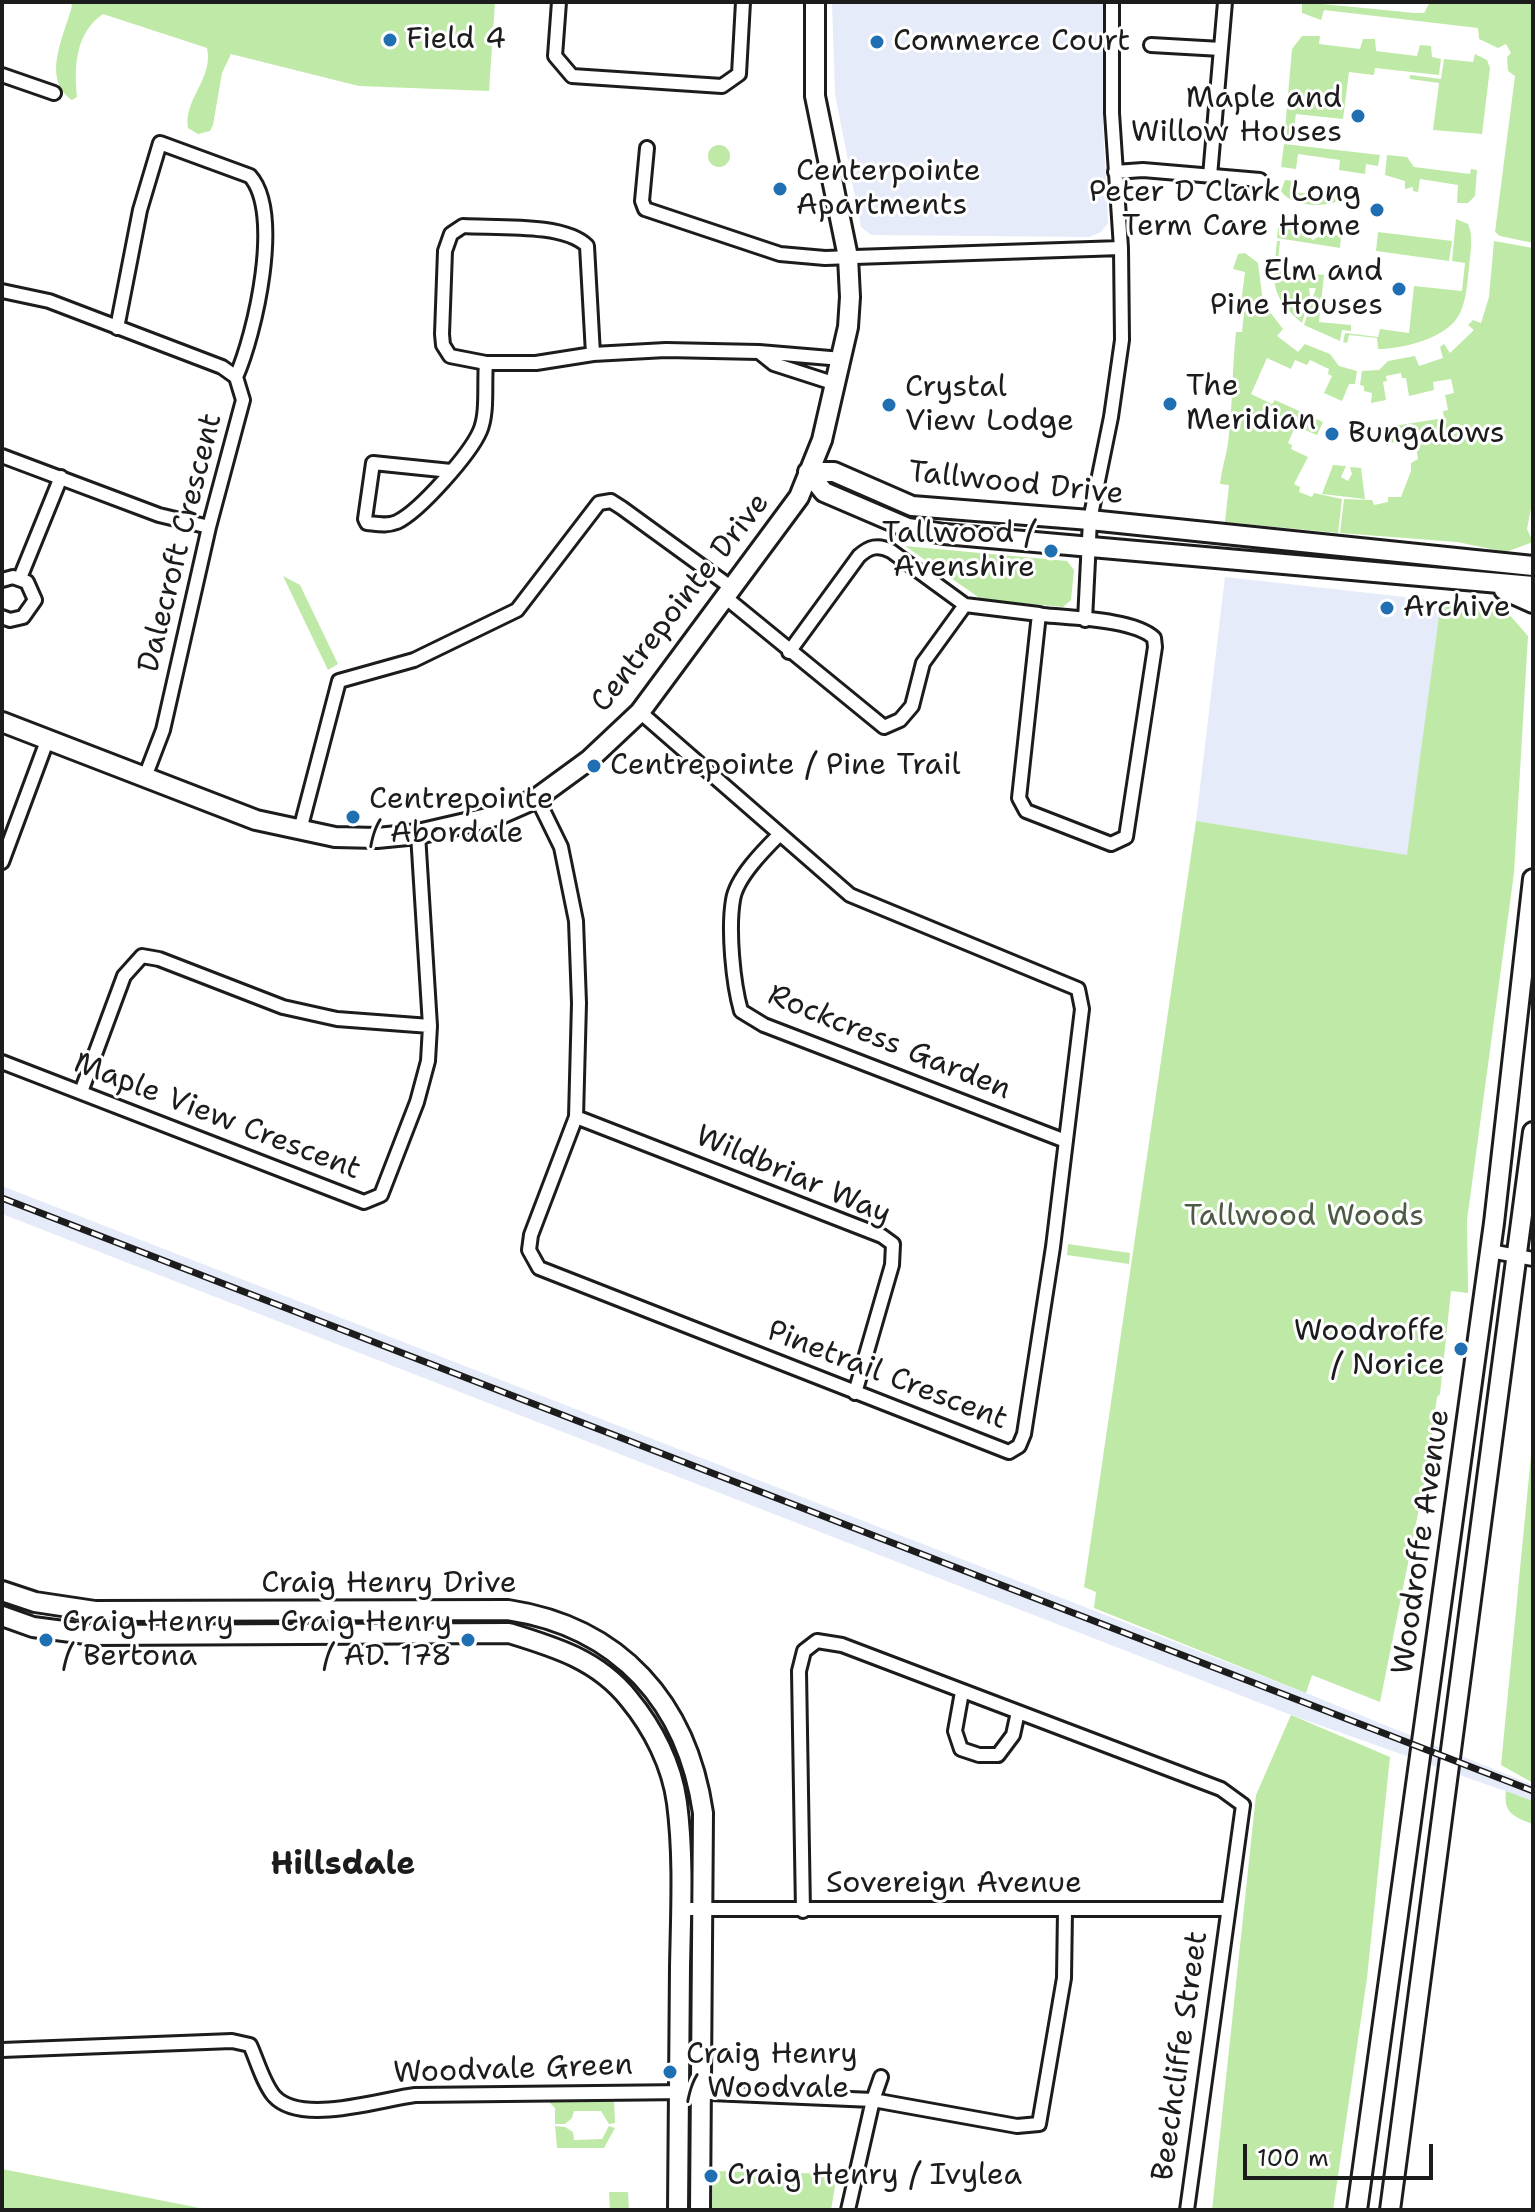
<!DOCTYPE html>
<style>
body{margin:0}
#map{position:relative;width:1535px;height:2212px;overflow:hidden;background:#fff;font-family:"Shantell Sans",sans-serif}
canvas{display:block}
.frame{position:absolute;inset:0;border:4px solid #1c1c1c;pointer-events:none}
.scale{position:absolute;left:1243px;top:2144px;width:190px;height:36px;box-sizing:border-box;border:4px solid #1c1c1c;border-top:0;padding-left:10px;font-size:24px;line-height:28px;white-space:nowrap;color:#1c1c1c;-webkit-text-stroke:6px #fff;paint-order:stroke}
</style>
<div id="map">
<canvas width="1535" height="2212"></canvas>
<div class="frame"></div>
<div class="scale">100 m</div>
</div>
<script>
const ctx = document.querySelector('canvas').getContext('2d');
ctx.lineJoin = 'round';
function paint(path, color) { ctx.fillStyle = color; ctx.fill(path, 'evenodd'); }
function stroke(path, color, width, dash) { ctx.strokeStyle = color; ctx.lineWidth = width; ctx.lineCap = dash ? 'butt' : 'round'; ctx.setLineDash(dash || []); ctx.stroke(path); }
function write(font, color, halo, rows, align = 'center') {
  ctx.font = font + ' "Shantell Sans",sans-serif'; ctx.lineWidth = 6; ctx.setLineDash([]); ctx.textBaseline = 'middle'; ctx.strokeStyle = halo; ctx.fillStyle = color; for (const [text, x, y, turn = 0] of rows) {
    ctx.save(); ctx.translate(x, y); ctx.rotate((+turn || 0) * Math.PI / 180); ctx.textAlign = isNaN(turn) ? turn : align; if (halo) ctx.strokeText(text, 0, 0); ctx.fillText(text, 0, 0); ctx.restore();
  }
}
const built = new Path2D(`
 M 832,2 L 1104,2 L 1103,124 L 1108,223 L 1101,232 L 1089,237 L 871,235 L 861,227 L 835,94 Z
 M 1225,577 L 1441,601 L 1408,856 L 1196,821 Z
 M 2,1186 L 1306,1693 L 1533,1785 L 1533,1801 L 1291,1715 L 2,1214 Z`);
const green = new Path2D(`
 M 70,2 L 495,2 L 489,91 L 359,86 L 231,54 L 222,73 L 213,125 L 210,131 L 198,134 L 188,128 C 183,100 214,78 207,48 L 103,14 C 75,33 74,67 77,97 L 72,100 C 41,79 64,36 72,6 Z
 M 1302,2 L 1415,13 L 1424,13 L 1430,2 L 1533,2 L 1533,243 L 1500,236 L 1495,232 L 1515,76 L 1508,71 L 1507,57 L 1511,53 L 1506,44 L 1498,48 L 1479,39 L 1478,28 L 1324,10 L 1321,20 L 1302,13 Z
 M 1302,36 L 1320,36 L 1319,44 L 1360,49 L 1363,39 L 1375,39 L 1376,51 L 1417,56 L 1420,45 L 1431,46 L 1432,57 L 1441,59 L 1439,75 L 1375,68 L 1374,75 L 1349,72 L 1343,119 L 1296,114 L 1292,143 L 1284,141 L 1292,49 Z
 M 1475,54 L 1487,60 L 1490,68 L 1482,134 L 1433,130 L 1439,83 L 1410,79 L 1410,75 L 1441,79 L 1444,59 L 1473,62 Z
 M 1284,144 L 1380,155 L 1378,166 L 1366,164 L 1365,174 L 1339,170 L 1340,160 L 1298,154 L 1296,169 L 1281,167 Z
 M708 156a11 11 0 1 1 22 0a11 11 0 1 1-22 0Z
 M 1387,155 L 1407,157 L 1414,167 L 1470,174 L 1471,169 L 1477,170 L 1475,196 L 1468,203 L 1457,203 L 1458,185 L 1420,179 L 1418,192 L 1413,191 L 1413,187 L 1405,189 L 1405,181 L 1385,175 Z
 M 1285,180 L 1294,181 L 1294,192 L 1338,198 L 1337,201 C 1324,208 1290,206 1281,191 Z
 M 1456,219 L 1468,224 C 1474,237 1470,254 1469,268 C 1467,285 1466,309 1454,322 C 1438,340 1401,349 1378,349 L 1377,338 L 1349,335 L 1347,343 L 1343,342 L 1345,333 L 1378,337 L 1380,329 L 1409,333 L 1414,286 L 1462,291 L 1465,263 L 1452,261 Z
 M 1278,228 L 1301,231 L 1313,240 L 1325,233 L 1341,236 L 1340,248 L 1277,238 Z
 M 1378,232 L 1452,241 L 1449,261 L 1376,251 Z
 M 1277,241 L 1280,241 L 1277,270 L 1324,275 L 1319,322 L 1351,325 L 1351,331 L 1342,330 L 1340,341 L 1304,325 L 1316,288 L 1309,288 L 1310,296 L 1302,323 C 1268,294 1273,282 1277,241 Z
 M 1494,241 L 1533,248 L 1533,498 L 1527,529 L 1533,542 L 1506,552 L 1457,542 L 1340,533 L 1344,499 L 1372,500 L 1374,505 L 1388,502 L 1388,497 L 1401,497 L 1411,471 L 1411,463 L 1418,459 L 1415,441 L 1383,443 L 1381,428 L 1444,418 L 1443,411 L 1448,410 L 1445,395 L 1454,393 L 1451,379 L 1433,382 L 1434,390 L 1409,396 L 1406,378 L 1402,378 L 1401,373 L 1386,376 L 1387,381 L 1383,382 L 1386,400 L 1371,403 L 1372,393 L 1364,391 L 1364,386 L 1360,385 L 1362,371 L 1379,370 L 1388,361 L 1415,356 L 1419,366 L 1443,358 L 1440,347 L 1444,344 L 1450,353 L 1474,330 L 1468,325 L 1473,320 L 1481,323 L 1489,297 Z
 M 1245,253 L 1258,263 L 1263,303 L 1283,329 L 1277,336 L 1298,352 L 1305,344 L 1330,354 L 1339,366 L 1357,371 L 1355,384 L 1349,384 L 1342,401 L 1324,393 L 1332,376 L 1328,374 L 1329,369 L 1310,360 L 1307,365 L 1295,360 L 1291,369 L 1267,358 L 1251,394 L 1272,404 L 1275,400 L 1323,422 L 1317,435 L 1300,428 L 1298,431 L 1294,429 L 1288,443 L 1292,445 L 1291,449 L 1308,457 L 1294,484 L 1300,487 L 1299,492 L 1312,497 L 1314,493 L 1342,499 L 1338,533 L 1225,522 L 1229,485 L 1220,484 C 1222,468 1226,456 1228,443 C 1233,403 1232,368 1236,332 L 1242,332 L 1245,304 L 1241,303 L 1245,272 L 1233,269 L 1238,254 Z
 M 1333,465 L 1346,466 L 1341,477 L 1348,481 L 1352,474 L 1350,467 L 1361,468 L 1365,499 L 1322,494 Z
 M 905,546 L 1067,561 L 1074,570 L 1071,600 L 1063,607 L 981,599 Z
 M 283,576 L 300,585 L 338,664 L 328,670 Z
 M 1441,601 L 1507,612 L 1528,636 L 1514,873 L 1467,1220 L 1468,1287 L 1468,1293 L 1451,1291 L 1440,1394 L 1437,1397 L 1428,1464 L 1380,1702 L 1312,1675 L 1306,1693 L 1094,1608 L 1096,1592 L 1084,1587 L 1196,821 L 1407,855 Z
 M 1068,1244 L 1130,1253 L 1129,1264 L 1067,1255 Z
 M 1533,1435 L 1533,1783 L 1501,1765 Z
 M 1291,1715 L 1390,1757 L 1367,1978 L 1333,2210 L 1212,2210 L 1256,1795 Z
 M 1506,1791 L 1533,1801 L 1533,1824 C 1514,1817 1503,1813 1506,1791 Z
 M 548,2101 L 614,2101 L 615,2123 L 609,2124 L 601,2111 L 574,2111 L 572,2118 L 565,2124 L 555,2124 L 555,2108 Z
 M 555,2126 L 565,2127 L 573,2132 L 574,2140 L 602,2139 L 609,2126 L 615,2128 L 604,2148 L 557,2148 Z
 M 2,2169 L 210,2210 L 2,2210 Z
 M 713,2171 L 837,2174 L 831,2210 L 712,2210 Z
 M 609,2192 L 628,2192 L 629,2210 L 610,2210 Z`);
const street = new Path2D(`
 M 559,2 L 555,56 L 572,76 L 722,86 L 739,74 L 743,2
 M 1151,45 L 1221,49
 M 2,75 L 54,93
 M 647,148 L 642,201 L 645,209 L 780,254 L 825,258 L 1121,248
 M 1115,172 L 1143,170 L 1260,180
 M 1210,176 L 1225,2
 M 2,291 L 49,301 L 222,367 L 236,377 L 243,400 L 209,527 L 163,730 L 145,777
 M 117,328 L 140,210 L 160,143 L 250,176 C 283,213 255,334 236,377
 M 593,354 L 587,246 C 565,223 495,228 463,226 L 451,234 L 445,251 L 442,334 L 443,345 L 450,356 L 486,363 L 536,363 L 593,354 L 666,350 L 759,352
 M 836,384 L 774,364 L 759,352 L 842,359
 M 2,456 L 159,515 L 209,527
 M 451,471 L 373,463 L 365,519 L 367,523 C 378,524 387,526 397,522 C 420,511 470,454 480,431 C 488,413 484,383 486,363
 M 20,578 L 61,477
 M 2,580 L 13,577 L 27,582 L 35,600 L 23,617 L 10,620 L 2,617
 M 725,597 L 884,727 L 900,720 L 912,706 L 923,663 L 965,605
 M 1085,620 L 1090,520 L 1111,417 L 1122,340 L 1121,248 L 1112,113 L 1112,2
 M 789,652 L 859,556 C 869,547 878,544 891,551 L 965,605 L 1039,614 L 1043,615 C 1071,618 1134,619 1154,638 L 1155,647 L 1126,837 L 1111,844 L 1026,811 L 1019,798 L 1039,614
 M 537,798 L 561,847 L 576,921 L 579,1003 L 576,1117 L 531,1235 L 529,1250 L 539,1268 L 1009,1452 L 1019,1446 L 1024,1434 L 1053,1247 L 1082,1009 L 1078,989 L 850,895 L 640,712
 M 300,830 L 339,681 L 414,660 L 517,610 L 599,503 L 611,501 L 622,508 L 732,588
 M 779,835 C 764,850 736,878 733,900 C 728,930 733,983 741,1011 L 764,1025 L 1063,1140
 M 2,862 L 47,741
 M 2,1062 L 364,1202 L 381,1195 L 417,1102 L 428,1061 L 430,1026 L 418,834
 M 81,1092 L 124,976 L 142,956 L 159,959 L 283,1007 L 337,1019 L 430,1026
 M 576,1117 L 882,1236 L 893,1244 L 892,1265 L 855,1393
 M 1490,1251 L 1533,1259
 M 962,1692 L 955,1731 L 961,1749 L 979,1755 L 998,1755 L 1013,1735 L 1018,1712
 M 681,1909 L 1227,1909
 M 803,1911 L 799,1671 L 804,1651 L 817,1641 L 842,1645 L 1221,1789 L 1243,1805 L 1187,2210
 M 2,2050 L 232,2041 L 250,2045 C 257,2060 263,2083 274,2096 C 301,2126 381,2099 415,2095 L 687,2092 L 873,2100 L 848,2210
 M 881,2077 L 873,2100 L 1017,2126 L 1039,2124 L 1064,1978 L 1065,1911`);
const secondary = new Path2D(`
 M 808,472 L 824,492 L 908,528 L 944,534 L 1533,586
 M 808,472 L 834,472 L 912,506 L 1090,520 L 1533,566
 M 1504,590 L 1533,603
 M 2,722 L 256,820 L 335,837 L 377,838 L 418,834 L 496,816 L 537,798 L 589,760 L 640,712 L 799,497 L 822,440 L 848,327 L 850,297 L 848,257 L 815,96 L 815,2
 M 2,1591 L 35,1602 L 95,1611 L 508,1610 C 620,1627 687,1703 703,1813 L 700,2210
 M 2,1616 L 33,1627 L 94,1635 L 509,1633 C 555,1647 598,1660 629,1699 C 653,1728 672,1765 677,1803 C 684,1856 681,1913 680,1967 C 680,2048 679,2129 678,2210
 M 1357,2210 L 1494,1223 L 1533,879
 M 1390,2210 L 1533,1132`);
const rail = new Path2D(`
 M 2,1198 L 1533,1791`);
const markers = [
 [390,40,8,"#1f6fb2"],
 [877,42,8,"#1f6fb2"],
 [1358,116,8,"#1f6fb2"],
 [780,189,8,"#1f6fb2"],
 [1377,210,8,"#1f6fb2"],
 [1399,289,8,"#1f6fb2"],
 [1170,404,8,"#1f6fb2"],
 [889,405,8,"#1f6fb2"],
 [1332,434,8,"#1f6fb2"],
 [1051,551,8,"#1f6fb2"],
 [1387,608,8,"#1f6fb2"],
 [594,766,8,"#1f6fb2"],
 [353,817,8,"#1f6fb2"],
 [1461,1349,8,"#1f6fb2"],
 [46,1640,8,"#1f6fb2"],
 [468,1640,8,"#1f6fb2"],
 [670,2072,8,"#1f6fb2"],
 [711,2176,8,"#1f6fb2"]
];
const poiNames = [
 ["Field 4",406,40],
 ["Commerce Court",893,42],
 ["Maple and",1342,99,"right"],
 ["Willow Houses",1342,133,"right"],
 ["Centerpointe",796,172],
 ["Apartments",796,206],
 ["Peter D Clark Long",1361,193,"right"],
 ["Term Care Home",1361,227,"right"],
 ["Elm and",1383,272,"right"],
 ["Pine Houses",1383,306,"right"],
 ["The",1186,387],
 ["Meridian",1186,421],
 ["Crystal",905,388],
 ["View Lodge",905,422],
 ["Bungalows",1348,434],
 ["Tallwood /",1035,534,"right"],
 ["Avenshire",1035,568,"right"],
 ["Archive",1403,608],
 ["Centrepointe / Pine Trail",610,766],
 ["Centrepointe",369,800],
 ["/ Abordale",369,834],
 ["Woodroffe",1445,1332,"right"],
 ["/ Norice",1445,1366,"right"],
 ["Craig Henry",62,1623],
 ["/ Bertona",62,1657],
 ["Craig Henry",452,1623,"right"],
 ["/ AD. 178",452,1657,"right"],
 ["Craig Henry",686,2055],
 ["/ Woodvale",686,2089],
 ["Craig Henry / Ivylea",727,2176]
];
const streetNames = [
 ["Tallwood Drive",1016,484,6],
 ["Dalecroft Crescent",181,543,-76],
 ["Centrepointe Drive",681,603,-52],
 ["Rockcress Garden",889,1043,22],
 ["Maple View Crescent",217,1117,21],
 ["Wildbriar Way",793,1176,23],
 ["Pinetrail Crescent",887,1376,21],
 ["Woodroffe Avenue",1422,1542,-82],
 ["Craig Henry Drive",389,1584],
 ["Sovereign Avenue",954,1884],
 ["Beechcliffe Street",1181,2056,-82],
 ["Woodvale Green",513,2070,-2]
];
const parkNames = [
 ["Tallwood Woods",1304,1217]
];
const neighbourhoodNames = [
 ["Hillsdale",343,1866]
];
paint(built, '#e6ebf9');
paint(green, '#bfe9a6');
stroke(street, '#1c1c1c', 18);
stroke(secondary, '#1c1c1c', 24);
stroke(street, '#fff', 12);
stroke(secondary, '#fff', 18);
stroke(rail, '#1c1c1c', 7);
stroke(rail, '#fff', 4, [12]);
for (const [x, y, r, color] of markers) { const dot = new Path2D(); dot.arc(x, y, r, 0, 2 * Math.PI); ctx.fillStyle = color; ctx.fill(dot); stroke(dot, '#fff', 3); }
write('30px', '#1c1c1c', '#fff', poiNames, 'left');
write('30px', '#1c1c1c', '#fff', streetNames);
write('30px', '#4d5a45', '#fff', parkNames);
write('bold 32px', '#1c1c1c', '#fff', neighbourhoodNames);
</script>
